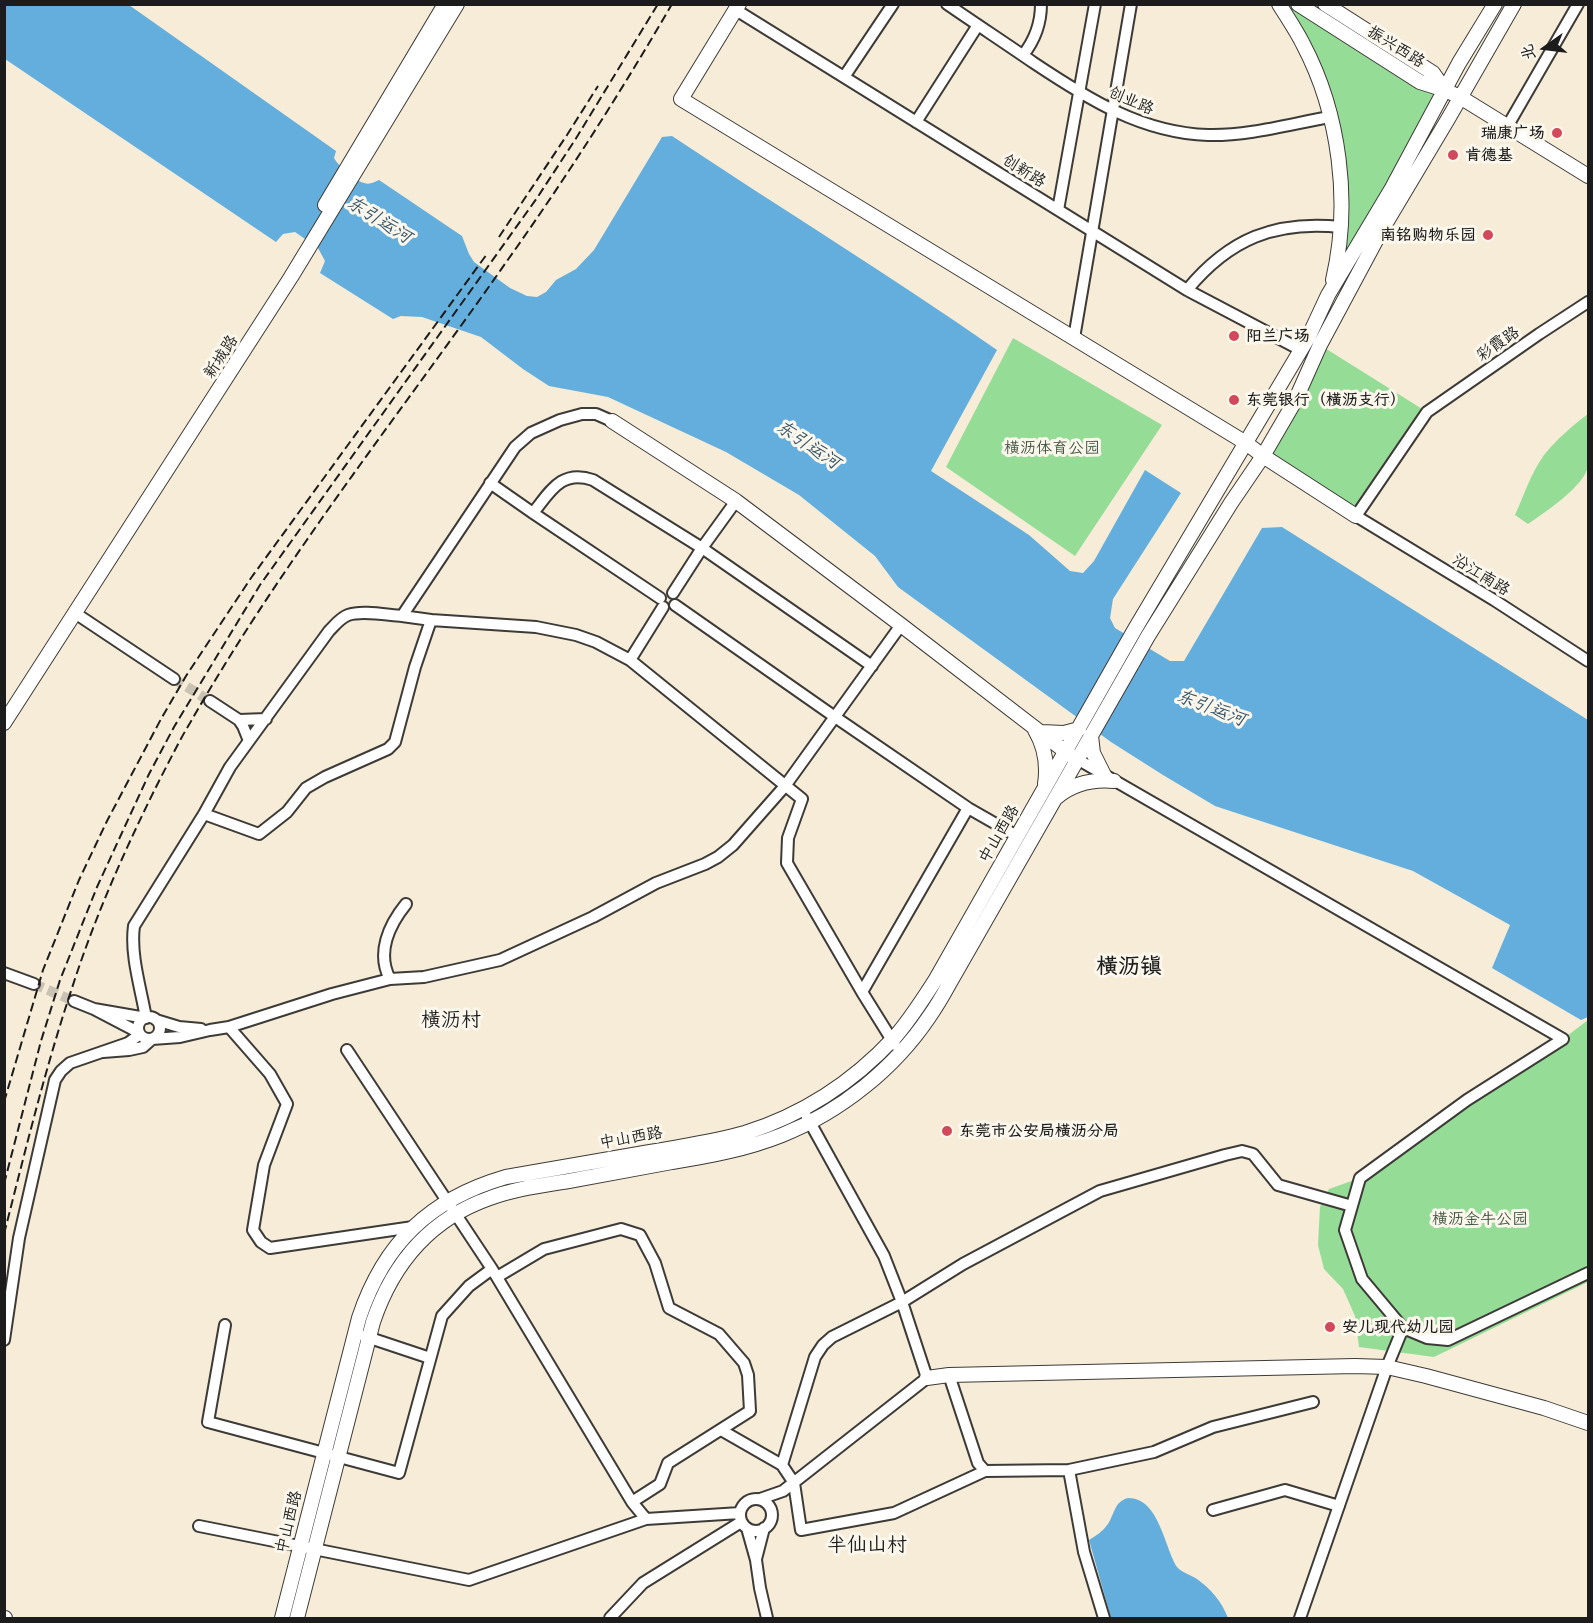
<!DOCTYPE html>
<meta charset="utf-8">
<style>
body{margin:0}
#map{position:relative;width:1593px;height:1623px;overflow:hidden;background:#f6ecd7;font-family:Delius,"LXGW WenKai TC",sans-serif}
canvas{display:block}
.frame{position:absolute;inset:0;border:6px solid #1c1c1c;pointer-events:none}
.north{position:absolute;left:1515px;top:18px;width:60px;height:60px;-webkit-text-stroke:4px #fbf7ec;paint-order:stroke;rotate:256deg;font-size:16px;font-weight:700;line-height:24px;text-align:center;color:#1c1c1c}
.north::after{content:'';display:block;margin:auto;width:21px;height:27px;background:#1c1c1c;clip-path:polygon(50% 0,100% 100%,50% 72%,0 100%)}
</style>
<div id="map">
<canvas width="1593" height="1623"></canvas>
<div class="frame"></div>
<div class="north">北</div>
</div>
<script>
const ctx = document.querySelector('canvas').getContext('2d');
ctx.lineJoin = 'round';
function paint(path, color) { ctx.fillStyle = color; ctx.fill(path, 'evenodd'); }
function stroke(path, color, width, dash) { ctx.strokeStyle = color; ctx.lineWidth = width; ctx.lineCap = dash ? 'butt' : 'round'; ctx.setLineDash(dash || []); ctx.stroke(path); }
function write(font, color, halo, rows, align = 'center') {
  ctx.font = font + ' Delius,"LXGW WenKai TC",sans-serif'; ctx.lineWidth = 6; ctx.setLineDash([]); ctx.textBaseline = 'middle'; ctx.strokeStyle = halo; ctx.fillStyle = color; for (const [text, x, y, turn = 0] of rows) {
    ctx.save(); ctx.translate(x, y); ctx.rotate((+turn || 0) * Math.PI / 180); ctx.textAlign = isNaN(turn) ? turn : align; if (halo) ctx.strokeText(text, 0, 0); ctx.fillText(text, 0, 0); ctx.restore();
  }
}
const green = new Path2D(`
 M 1279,5 L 1298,5 L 1444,92 L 1328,295 L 1341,227 L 1331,121 Z
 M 1013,338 L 1162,425 L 1075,556 L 946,467 Z
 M 1320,345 L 1427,412 L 1356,516 L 1263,456 Z
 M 1588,414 C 1589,428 1591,453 1588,466 C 1585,486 1544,513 1528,524 L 1515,515 C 1524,495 1531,473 1544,455 C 1556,440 1572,426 1588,414 Z
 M 1588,1020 L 1588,1282 L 1434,1357 L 1359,1347 L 1355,1316 L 1343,1289 L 1324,1269 L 1318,1245 L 1320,1207 L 1329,1189 L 1360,1178 L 1563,1039 Z`);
const water = new Path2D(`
 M 4,5 L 129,5 L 336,151 L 334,158 C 338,166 356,181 364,183 C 370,185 374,182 379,180 L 462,236 L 469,254 L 474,262 L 510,288 L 527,296 L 537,297 L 546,292 L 556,280 L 576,269 L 594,250 L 662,137 L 672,136 C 780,208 891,276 997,350 L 931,471 L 1029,535 L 1070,571 L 1083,573 L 1094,561 L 1145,470 L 1181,493 L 1113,599 L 1110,618 L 1115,628 L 1170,661 L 1184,661 L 1262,528 L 1282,527 L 1588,720 L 1588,1017 L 1581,1020 L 1492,968 L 1510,925 L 1413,871 L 1215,806 L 1163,775 L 1111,742 L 898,587 L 875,556 L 799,495 L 726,452 L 608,397 L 549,386 L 523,369 L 481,337 L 422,317 L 401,316 L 393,319 L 320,273 L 325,261 L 318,248 L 295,232 L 283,234 L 276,242 L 5,59 Z
 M 1128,1498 C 1159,1498 1164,1546 1177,1567 C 1181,1572 1191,1575 1197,1579 C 1211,1589 1222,1602 1228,1618 L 1111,1618 L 1089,1540 C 1096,1536 1103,1531 1108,1524 C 1115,1513 1114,1502 1128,1498 Z`);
const streetTunnel = new Path2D(`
 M 174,679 L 210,701
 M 34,984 L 74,1001`);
const street = new Path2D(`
 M 947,4 C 976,24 1005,43 1034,63 C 1088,99 1142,133 1208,135 C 1249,136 1290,124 1330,117
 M 736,10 L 1187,290 L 1301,350
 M 1023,55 C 1035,40 1041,24 1041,4
 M 844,77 L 893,4
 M 916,122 L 978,25
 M 1507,127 L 1578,4
 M 1058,210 L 1095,4
 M 1187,290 C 1229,239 1275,220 1341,227
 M 1588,302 L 1539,334 L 1427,412 L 1356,516 L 1494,600 L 1588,661
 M 1074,338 L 1131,4
 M 490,483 L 533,513 L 660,598
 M 533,513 C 550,492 561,469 593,480 L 702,548 L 872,666
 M 673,593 L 702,548 L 736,501
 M 675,605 L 835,717 L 968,808 L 1017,836
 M 75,613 L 174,679
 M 431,620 L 536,627 L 576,635 L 596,642 L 630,660 L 802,799 L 788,838 L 787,863 L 862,992 L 895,1045
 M 630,660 L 663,607
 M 210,701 L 239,720
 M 249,741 L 243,726 L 239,720 L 266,719
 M 1077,759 L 1563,1039 L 1467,1100 L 1360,1178 L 1345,1230 L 1362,1279 L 1403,1328 L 1427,1338 L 1448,1340 L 1588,1273
 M 204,814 L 259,834 L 287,812 L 306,788 L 325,777 L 388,749 L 395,742 L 415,667 L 431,620 L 402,616
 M 4,973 L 34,984
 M 390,979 C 376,953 389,925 406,904
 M 862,992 L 968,808
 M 94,1009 L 146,1018 C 141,989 130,955 134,926 L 204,814 L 230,767 L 329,631 C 335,625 340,618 348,615 C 362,610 387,615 402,616 L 515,447 L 531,433 L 560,420 L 582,414 L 596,414 L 612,421
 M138 1028a11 11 0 1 1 22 0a11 11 0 1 1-22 0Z
 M 156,1020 L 179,1027 L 201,1029
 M 229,1027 L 270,1074 L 287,1104 L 264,1165 L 253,1230 L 261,1242 L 270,1248 L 413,1227
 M 347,1050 L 492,1269 L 632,1502 L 646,1519
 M 103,1052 L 129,1050 L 143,1047 L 152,1039 L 180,1037 L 210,1030 L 229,1027 L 332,994 L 390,979 L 424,977 L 500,960 L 593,917 L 656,883 L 705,864 L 718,857 L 733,845 L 785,786 L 901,625
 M 497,1277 L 544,1249 L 621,1229 L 640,1235 L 655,1263 L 669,1308 L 719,1334 L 744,1363 L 748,1375 L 750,1411 L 668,1463 L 660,1484 L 632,1502
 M 225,1325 L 208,1422 L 399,1473 L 442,1316 L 469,1286 L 492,1269
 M 364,1336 L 430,1358
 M 4,1340 L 19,1238 L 55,1080 L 61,1071 L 70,1063 L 128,1043 L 135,1038 L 138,1032 L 94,1009 L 74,1001
 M 949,1375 L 978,1463 L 985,1471 L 1069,1470 L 1154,1452 L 1213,1427 L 1313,1402
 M 721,1430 L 782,1465
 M 1069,1470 L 1084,1552 L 1104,1618
 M 985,1471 L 894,1513 L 801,1530 L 794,1483 L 782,1465 L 815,1357 L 823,1345 L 832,1337 L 902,1302 L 963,1264 L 1100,1191 L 1225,1155 L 1242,1151 L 1253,1154 L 1278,1185 L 1352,1206
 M 760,1499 L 783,1491 L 927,1378 L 902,1302 L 884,1256 L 807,1117
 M740 1515a16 16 0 1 1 32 0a16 16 0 1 1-32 0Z
 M 1213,1510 L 1285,1490 L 1339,1506
 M 199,1526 L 469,1580 L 646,1519 L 740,1513
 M 747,1528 L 756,1560 L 760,1588 L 767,1618
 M 756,1559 L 764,1528
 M 610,1618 L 643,1583 L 741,1522
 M 1300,1618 L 1387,1367 L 1403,1328`);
const secondary = new Path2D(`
 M 739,4 L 681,99 L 1246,443 L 1263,456 L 1356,516
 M 1279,4 C 1287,17 1296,30 1303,44 C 1340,114 1351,203 1333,280
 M 1298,4 L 1420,82 L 1445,90 L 1460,97 L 1588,176
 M 1325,4 L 1433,73 L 1445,90
 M 325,205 L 445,4
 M 612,421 L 736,501 L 901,625 L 1070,755
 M 4,723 L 291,277 L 457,4
 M 1035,730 C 1045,747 1048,764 1045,784
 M 1041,732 L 1064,733 L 1079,729
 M 1091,736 L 1093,753 L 1104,775
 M 1057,797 C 1074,783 1093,779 1114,781
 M 927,1378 L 949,1375 L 1355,1366 L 1387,1367 L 1426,1376 L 1544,1408 L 1588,1423
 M 4,1618 L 5,1618
 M 282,1618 L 359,1318 C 384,1243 430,1199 506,1177 C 554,1169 602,1160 650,1152 C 682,1146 714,1142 745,1133 C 802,1115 853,1082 894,1038 C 910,1020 923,999 936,979 L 1135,629 L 1308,338 L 1328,295 L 1392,188 L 1459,63 L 1495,4
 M 297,1618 L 373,1322 C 393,1263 430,1219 490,1198 C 516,1188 546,1185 574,1180 C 607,1174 640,1168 672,1162 C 710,1156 747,1149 782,1135 C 840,1112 894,1069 929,1017 C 936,1007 942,997 948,986 L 1148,636 L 1231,503 L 1263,456 L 1295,401 L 1320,345 L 1380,233 L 1448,119 L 1514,4`);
const rail = new Path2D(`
 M 499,237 L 567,135 L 598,86
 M 4,1102 L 43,970 L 79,880 L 107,821 L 161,719 L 186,676 L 251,578 L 487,254
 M 4,1184 L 41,1041 L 60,980 L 97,887 L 149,774 L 174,727 L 260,585 L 537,198 L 575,140 L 658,4
 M 4,1234 C 25,1152 45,1069 72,988 C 95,916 126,847 160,779 C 170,760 179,741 190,723 C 283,560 400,414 507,261 C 566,178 621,92 672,4`);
const markers = [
 [1557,133,6,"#d1495b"],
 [1453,155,6,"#d1495b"],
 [1488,235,6,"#d1495b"],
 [1234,336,6,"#d1495b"],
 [1234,400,6,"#d1495b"],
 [947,1131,6,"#d1495b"],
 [1330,1327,6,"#d1495b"]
];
const streetNames = [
 ["振兴西路",1396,47,32],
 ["创业路",1131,101,23],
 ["创新路",1024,171,32],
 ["彩霞路",1498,344,-35],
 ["新城路",221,357,-57],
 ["沿江南路",1481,575,32],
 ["中山西路",999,834,-60],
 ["中山西路",631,1138,-10],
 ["中山西路",289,1522,-76]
];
const poiNames = [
 ["瑞康广场",1545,133,"right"],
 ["肯德基",1465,155],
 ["南铭购物乐园",1476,235,"right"],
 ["阳兰广场",1246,336],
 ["东莞银行（横沥支行）",1246,400],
 ["东莞市公安局横沥分局",959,1131],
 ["安儿现代幼儿园",1342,1327]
];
const parkNames = [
 ["横沥体育公园",1052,448],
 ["横沥金牛公园",1480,1219]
];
const waterNames = [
 ["东引运河",379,220,32],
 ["东引运河",808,445,34],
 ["东引运河",1211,708,21]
];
const quarterNames = [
 ["横沥村",451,1020],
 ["半仙山村",867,1545]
];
const districtNames = [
 ["横沥镇",1129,967]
];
paint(green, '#95dd97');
paint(water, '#63aedc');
stroke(streetTunnel, '#cac2b2', 10, [10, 5]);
stroke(street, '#3d3b38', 14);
stroke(secondary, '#3d3b38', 16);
stroke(street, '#fff', 10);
stroke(secondary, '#fff', 14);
stroke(rail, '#1c1c1c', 2, [9, 4.5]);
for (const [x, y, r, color] of markers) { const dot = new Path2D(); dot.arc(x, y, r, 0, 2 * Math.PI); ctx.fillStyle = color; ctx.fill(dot); stroke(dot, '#fbf7ec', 2); }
write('16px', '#1c1c1c', '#fbf7ec', streetNames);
write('bold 16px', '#1c1c1c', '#fbf7ec', poiNames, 'left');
write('16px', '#405641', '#fbf7ec', parkNames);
write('italic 18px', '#385669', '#fbf7ec', waterNames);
write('20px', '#1c1c1c', '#fbf7ec', quarterNames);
write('bold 22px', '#1c1c1c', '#fbf7ec', districtNames);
</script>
